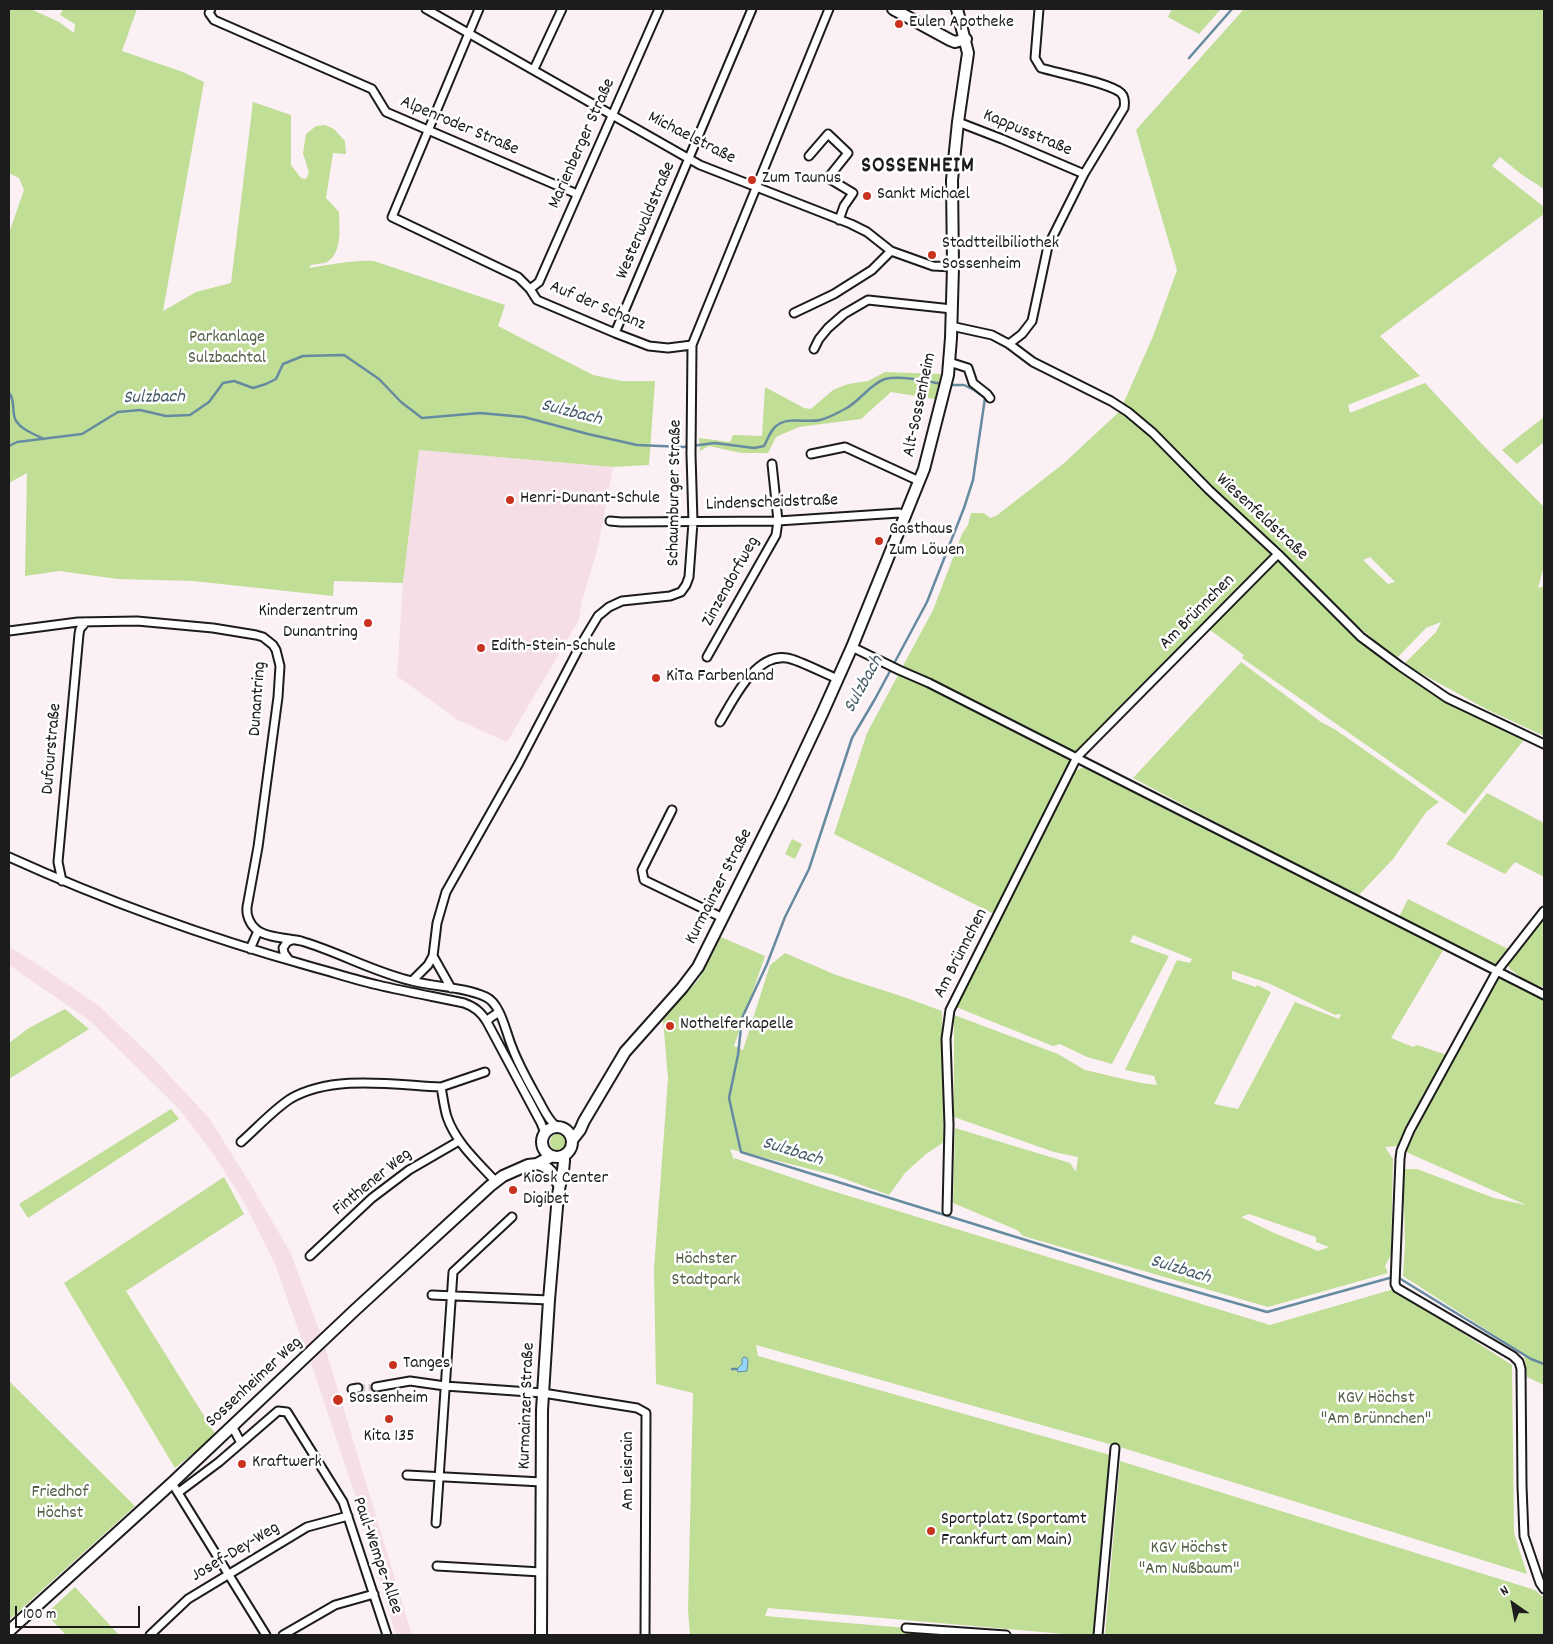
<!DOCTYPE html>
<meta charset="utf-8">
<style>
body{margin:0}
#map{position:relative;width:1553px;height:1644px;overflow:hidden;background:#fbf0f4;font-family:Dekko,sans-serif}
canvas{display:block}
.frame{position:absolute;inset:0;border:10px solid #1c1c1c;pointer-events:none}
.north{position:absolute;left:1488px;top:1579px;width:50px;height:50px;-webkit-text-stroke:4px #fff;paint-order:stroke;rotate:327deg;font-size:14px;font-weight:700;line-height:20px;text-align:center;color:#1c1c1c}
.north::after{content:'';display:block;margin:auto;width:18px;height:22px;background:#1c1c1c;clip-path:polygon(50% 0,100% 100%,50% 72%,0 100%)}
.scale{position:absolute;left:15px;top:1606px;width:125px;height:22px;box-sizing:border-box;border:2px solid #1c1c1c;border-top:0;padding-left:6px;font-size:15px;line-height:18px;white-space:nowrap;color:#1c1c1c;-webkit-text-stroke:4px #fff;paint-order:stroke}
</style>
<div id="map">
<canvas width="1553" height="1644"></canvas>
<div class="frame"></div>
<div class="north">N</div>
<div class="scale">100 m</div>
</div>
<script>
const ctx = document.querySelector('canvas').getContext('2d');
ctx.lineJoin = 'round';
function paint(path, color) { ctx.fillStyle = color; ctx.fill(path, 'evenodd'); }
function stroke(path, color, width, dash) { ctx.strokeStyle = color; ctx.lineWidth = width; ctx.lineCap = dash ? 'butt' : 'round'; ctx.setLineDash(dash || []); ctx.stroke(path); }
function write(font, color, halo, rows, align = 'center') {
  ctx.font = font + ' Dekko,sans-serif'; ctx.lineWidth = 5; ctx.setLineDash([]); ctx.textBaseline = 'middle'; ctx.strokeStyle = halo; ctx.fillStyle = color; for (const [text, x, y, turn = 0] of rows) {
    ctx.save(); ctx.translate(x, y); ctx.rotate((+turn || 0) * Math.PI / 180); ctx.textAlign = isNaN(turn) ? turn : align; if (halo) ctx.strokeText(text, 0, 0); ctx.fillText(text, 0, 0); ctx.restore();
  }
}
const built = new Path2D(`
 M 419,450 L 613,467 L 598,547 L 582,601 L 579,620 L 507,742 L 458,720 L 397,676 L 403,583 Z
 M 9,947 L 34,962 L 98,1005 L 153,1058 L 209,1118 L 253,1188 L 291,1254 L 321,1335 L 305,1349 L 275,1264 L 243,1200 L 212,1152 L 180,1110 L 90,1021 L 9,965 Z
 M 325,1347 L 408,1622 L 412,1635 L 396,1635 L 355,1495 L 311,1363 Z`);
const green = new Path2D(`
 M 9,9 L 31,9 L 59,22 L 74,33 L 75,24 L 60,15 L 63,9 L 137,9 L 122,51 L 183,72 L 204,82 L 163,311 L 196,292 L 231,283 L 253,102 L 291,115 L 291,165 L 301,178 L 306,179 L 309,173 L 303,153 L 306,134 L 316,126 L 325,125 L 334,129 L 345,141 L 346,154 L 333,153 L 326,198 L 339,212 C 339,228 343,252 327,262 C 322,264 315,264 311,265 L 309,268 C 331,265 352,260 374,261 L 505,305 L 498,326 L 593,375 L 622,381 L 655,381 L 649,465 L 613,467 L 419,450 L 403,583 L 334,581 L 333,596 L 193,581 L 118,579 L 59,571 L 25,576 L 27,473 L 9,483 L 9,233 L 24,190 L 19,178 L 9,173 Z
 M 1172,9 L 1221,9 L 1199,34 L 1168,17 Z
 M 1244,9 L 1544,9 L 1544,189 L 1521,174 L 1500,157 L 1492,166 L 1544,207 L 1544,214 L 1380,336 L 1420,376 L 1348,405 L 1350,413 L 1425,383 L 1481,443 L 1544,507 L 1544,566 L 1538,588 L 1544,586 L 1544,736 L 1488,710 L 1404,664 L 1436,632 L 1441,622 L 1426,628 L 1396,659 L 1339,610 L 1279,547 L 1077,751 L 1022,863 L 994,914 L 834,834 L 867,733 L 933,610 L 962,534 L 968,525 L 971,513 L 984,513 L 990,518 L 996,516 L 1063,464 L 1120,411 L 1154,334 L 1177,270 L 1136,130 ZM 1370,557 L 1395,582 L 1388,584 L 1363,560 Z
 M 885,372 L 941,374 L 935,399 L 891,392 L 861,419 L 799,427 L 776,437 L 768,453 L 741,453 L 709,446 L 700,451 L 699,438 L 730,442 L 733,435 L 762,436 L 765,387 L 804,408 L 811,409 L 833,390 L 848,384 L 868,381 Z
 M 1544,417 L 1544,442 L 1517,464 L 1502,450 Z
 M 1277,558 L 1308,590 L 1312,588 L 1361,637 L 1447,698 L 1527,736 L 1465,814 L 1242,658 L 1244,655 L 1210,630 L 1212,623 Z
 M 1241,662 L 1321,722 L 1336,730 L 1439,802 L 1427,811 L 1393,859 L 1359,895 L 1270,851 L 1133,778 Z
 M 1086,766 L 1171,812 L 1190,819 L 1320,887 L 1445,947 L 1391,1038 L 1413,1047 L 1417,1045 L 1447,1055 L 1398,1146 L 1385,1147 L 1393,1159 L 1391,1255 L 1385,1266 L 1388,1273 L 1268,1307 L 1023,1236 L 1017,1230 L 953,1203 L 955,1128 L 1070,1163 L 1076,1172 L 1078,1157 L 1054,1152 L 954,1117 L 954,1015 L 1058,1054 L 1085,1070 L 1141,1083 L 1157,1085 L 1154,1076 L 1125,1070 L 1177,960 L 1190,963 L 1192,959 L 1133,935 L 1130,942 L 1169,956 L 1112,1064 L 1087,1057 L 1060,1044 L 1053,1046 L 956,1007 L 1075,771 ZM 1232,971 L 1268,983 L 1335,1015 L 1341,1014 L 1339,1019 L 1295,1002 L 1238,1109 L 1214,1104 L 1271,992 L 1257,985 L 1256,987 L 1232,979 ZM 1249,1214 L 1316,1237 L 1316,1242 L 1329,1247 L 1318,1251 L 1272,1232 L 1241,1217 Z
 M 1487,793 L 1544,823 L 1544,877 L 1515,862 L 1505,874 L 1446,844 Z
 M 792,839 L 802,844 L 795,859 L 785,854 Z
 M 1408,899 L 1508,949 L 1496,967 L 1398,919 Z
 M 1544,916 L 1544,987 L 1531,985 L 1510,969 L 1508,964 Z
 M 721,937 L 765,956 L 734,1046 L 743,1050 L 770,965 L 785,953 L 836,975 L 904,997 L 942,1011 L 944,1142 L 926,1154 L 905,1173 L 889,1195 L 834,1175 L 730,1149 L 735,1163 L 734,1158 L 826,1189 L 1270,1325 L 1394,1289 L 1512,1365 L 1514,1533 L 1527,1574 L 1120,1447 L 756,1345 L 758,1356 L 1110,1455 L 1093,1635 L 1076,1635 L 768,1608 L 765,1616 L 989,1635 L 690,1635 L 688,1610 L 693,1393 L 656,1384 L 654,1269 L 668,1079 L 663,1019 L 699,979 Z
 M 1500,977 L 1517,988 L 1544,998 L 1544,1385 L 1527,1377 L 1524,1354 L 1403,1276 L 1405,1244 L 1403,1169 L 1417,1169 L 1494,1198 L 1526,1205 L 1406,1152 L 1439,1082 Z
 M 65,1009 L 89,1029 L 9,1079 L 9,1043 L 29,1028 Z
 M 171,1109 L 179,1119 L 28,1218 L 19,1204 Z
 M550 1142a8 8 0 1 1 16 0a8 8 0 1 1-16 0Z
 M 224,1177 L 244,1214 L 126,1291 L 216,1435 L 175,1468 L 64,1283 Z
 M 9,1381 L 135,1506 L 9,1620 Z
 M 1120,1461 L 1535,1590 L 1544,1598 L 1544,1635 L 1105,1635 Z
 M 75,1587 L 119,1635 L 66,1635 L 46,1614 Z`);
const water = new Path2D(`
 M 744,1357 L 747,1358 L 748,1361 L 747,1371 L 738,1372 L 737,1369 L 742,1364 L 742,1360 Z`);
const stream = new Path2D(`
 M 1189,58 L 1232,9
 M 948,385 L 964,385 L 974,390 L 985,398 L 973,480 L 964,508 L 927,602 L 875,699 L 852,738 L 809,869 L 785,917 L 767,964 L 742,1018 L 738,1055 L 729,1098 L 741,1152 L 1155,1280 L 1267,1312 L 1393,1277 L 1399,1278 L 1531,1359 L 1544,1364
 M 9,393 C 16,400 11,413 16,421 C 22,430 34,434 44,439
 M 9,446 L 17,442 L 82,434 L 118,412 L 140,410 L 166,416 L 190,415 L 209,402 L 223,383 L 234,381 L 253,388 L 266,384 L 276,379 L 283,364 L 303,356 L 344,355 L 379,379 L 401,402 L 422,418 L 480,413 L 524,417 L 588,434 L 637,445 L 683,447 L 715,443 L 754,448 L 764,446 C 768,439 771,428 779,424 C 790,417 808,423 820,420 C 829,418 837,413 845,409 C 859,402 870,384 885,379 C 901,375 926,381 942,384
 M 732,1369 L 737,1369`);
const streetTunnel = new Path2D(`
 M 358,1388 L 376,1387`);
const street = new Path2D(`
 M 211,9 L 209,13 L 214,20 L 372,89 L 386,112 L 577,194
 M 426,9 L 700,165 L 851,224 L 867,232 L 891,251 L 933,266 L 953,267
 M 479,9 L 392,217 L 518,277 L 530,289 L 537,300 L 615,333 L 649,346 L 668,348 L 692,345
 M 534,69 L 562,9
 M 958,122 L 1002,139 L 1084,174
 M 809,156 L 828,134 L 848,153 L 828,178 L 853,193 L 844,206 L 839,220
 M 530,289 L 539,282 L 659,9
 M 794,313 L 834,294 L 872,270 L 891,251
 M 951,326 L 992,335 L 1009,344 L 1033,362 L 1111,401 L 1128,412 L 1153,433 L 1209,490 L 1278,554 L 1361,637 L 1400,666 L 1447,698 L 1544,744
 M 615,333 L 752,9
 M 1009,344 L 1022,334 L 1032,321 L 1048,246 L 1084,174 L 1124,108 C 1125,102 1125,97 1121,93 C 1110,83 1058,73 1041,68 L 1035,58 L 1039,9
 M 814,349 L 819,339 L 828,328 L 844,314 L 868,300 L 952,309
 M 949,362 L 968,368 L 973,383 L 987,394 L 990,398
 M 811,454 L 845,447 L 919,481
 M 610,521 L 621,522 L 778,521 L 899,513 L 905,516
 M 9,631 L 78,622 L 137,621 L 213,628 L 256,635 L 263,637 L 273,645 L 276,650 L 280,666 L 278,697 L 258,847 L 247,907 C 246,915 250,925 257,930 C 267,938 289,938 301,941 C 339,952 373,972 412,981 C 435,987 465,987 486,997 C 501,1004 506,1033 512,1047 C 519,1066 529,1083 539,1101 C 544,1110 548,1120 556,1126
 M 852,647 L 899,670 L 929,683 L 1544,995
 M 707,657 L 776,535 L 778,521 L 772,464
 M 720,722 C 734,699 755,653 787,658 C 799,660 825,674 838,679
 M 672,810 L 642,870 L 644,880 L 723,918
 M 9,857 C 106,901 206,937 309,966 C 332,972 355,980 378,985 C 407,992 436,997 464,1003 C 475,1007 481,1012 487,1022 L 541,1123 L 545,1133
 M 62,881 L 58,862 L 79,634 L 80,629 L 86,622
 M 1544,911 L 1497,971 L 1410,1130 L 1401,1151 L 1400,1159 L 1395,1284 L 1397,1288 L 1513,1356 L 1519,1362 L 1521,1369 L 1522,1486 L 1524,1536 L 1540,1583 L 1544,1589
 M 250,949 L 258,931
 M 433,956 L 451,988
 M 289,960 L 284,953 L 283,948 L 287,942 L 292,940
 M 412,981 L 428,965 L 433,956 L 437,923 L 446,892 L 519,763 L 580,646 L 598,616 L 609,607 L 622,601 L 670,596 L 681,592 L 686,585 L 689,577 L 693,522 L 691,454 L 692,345 L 829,9
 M 487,1022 L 490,1018 L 499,1012
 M 441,1087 L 485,1072
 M 241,1142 C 257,1128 272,1111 290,1099 C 333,1074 394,1085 441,1087 C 443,1097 444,1107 447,1117 C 456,1143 478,1162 496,1182
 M 947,1211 L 949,1125 L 946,1039 L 950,1010 L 1077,757 L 1278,554
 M 310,1256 L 372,1198 L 409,1170 L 459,1141
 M 432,1295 L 549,1300
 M 376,1387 L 410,1381 L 445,1386 L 543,1393 L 637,1408 L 646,1413 L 645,1635
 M 352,1389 L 358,1388
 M 232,1426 L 241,1443
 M 407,1475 L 542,1482
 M 172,1483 L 266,1635
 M 179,1492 L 219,1462 L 278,1411 L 287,1412 L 343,1502 L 387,1635
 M 436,1523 L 453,1272 L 512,1217
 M 437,1566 L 541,1572
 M 906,1628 L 1006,1635
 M 150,1635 L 188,1599 L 307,1527 L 348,1516
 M 283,1635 L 335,1605 L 374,1594
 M 1098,1635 L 1115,1448`);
const secondary = new Path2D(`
 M 893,9 L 950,40 L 955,42 L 966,39
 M542 1142a15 15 0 1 1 30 0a15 15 0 1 1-30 0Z
 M 573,1139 L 580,1130 L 584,1121 L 625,1052 L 682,988 L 698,967 L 781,801 L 822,714 L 852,647 L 924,469 L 948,375 L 951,338 L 953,267 L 952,180 L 958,122 L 968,53 L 957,9
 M 537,1164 C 549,1166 554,1175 559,1185
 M 9,1631 L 172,1483 L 355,1310 L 490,1186 L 503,1176 L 528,1165 L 537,1164 L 552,1156
 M 541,1635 L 542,1410 L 549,1300 L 558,1195 C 560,1181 565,1170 564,1155`);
const markers = [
 [899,24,5,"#c8321e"],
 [752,180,5,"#c8321e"],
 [867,196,5,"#c8321e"],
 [932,255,5,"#c8321e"],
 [510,500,5,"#c8321e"],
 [879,541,5,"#c8321e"],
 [368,623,5,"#c8321e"],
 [481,648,5,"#c8321e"],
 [656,678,5,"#c8321e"],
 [670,1026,5,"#c8321e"],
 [513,1190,5,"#c8321e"],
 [393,1365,5,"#c8321e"],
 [338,1400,6,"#c8321e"],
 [389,1419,5,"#c8321e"],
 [242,1464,5,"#c8321e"],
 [931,1531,5,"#c8321e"]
];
const poiNames = [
 ["Eulen Apotheke",909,24],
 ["Zum Taunus",762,180],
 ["Sankt Michael",877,196],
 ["Stadtteilbiliothek",942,245],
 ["Sossenheim",942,266],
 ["Henri-Dunant-Schule",520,500],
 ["Gasthaus",889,531],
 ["Zum Löwen",889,552],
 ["Kinderzentrum",358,613,"right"],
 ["Dunantring",358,634,"right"],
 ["Edith-Stein-Schule",491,648],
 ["KiTa Farbenland",666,678],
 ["Nothelferkapelle",680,1026],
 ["Kiosk Center",523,1180],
 ["Digibet",523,1201],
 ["Tanges",403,1365],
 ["Sossenheim",349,1400],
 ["Kita 135",389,1438,"center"],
 ["Kraftwerk",252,1464],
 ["Sportplatz (Sportamt",941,1521],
 ["Frankfurt am Main)",941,1542]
];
const streetNames = [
 ["Alpenroder Straße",459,127,23],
 ["Kappusstraße",1027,134,23],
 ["Michaelstraße",691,139,27],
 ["Marienberger Straße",583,144,-66],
 ["Westerwaldstraße",647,221,-67],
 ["Auf der Schanz",597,307,23],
 ["Alt-Sossenheim",921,405,-78],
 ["Schaumburger Straße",676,493,-89],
 ["Lindenscheidstraße",772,504,-2],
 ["Wiesenfeldstraße",1261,518,43],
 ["Zinzendorfweg",732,582,-61],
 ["Am Brünnchen",1198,613,-45],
 ["Dunantring",259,699,-86],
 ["Dufourstraße",53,749,-85],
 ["Kurmainzer Straße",720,887,-63],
 ["Am Brünnchen",962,954,-63],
 ["Finthener Weg",373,1183,-39],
 ["Sossenheimer Weg",255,1383,-43],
 ["Kurmainzer Straße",528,1406,-88],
 ["Am Leisrain",630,1471,-90],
 ["Josef-Dey-Weg",236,1553,-31],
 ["Paul-Wempe-Allee",376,1556,71]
];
const parkNames = [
 ["Parkanlage",227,339],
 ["Sulzbachtal",227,360],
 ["Höchster",706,1261],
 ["Stadtpark",706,1282],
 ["KGV Höchst",1376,1400],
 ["\"Am Brünnchen\"",1376,1421],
 ["Friedhof",60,1494],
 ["Höchst",60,1515],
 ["KGV Höchst",1189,1550],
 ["\"Am Nußbaum\"",1189,1571]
];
const waterNames = [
 ["Sulzbach",154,399,-1],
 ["Sulzbach",571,414,14],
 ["Sulzbach",865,685,-61],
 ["Sulzbach",792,1153,17],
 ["Sulzbach",1180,1271,17]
];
const districtNames = [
 ["SOSSENHEIM",918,168]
];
paint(built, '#f6dee6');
paint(green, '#c0de96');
paint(water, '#97d5f8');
stroke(water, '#668ba0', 1);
stroke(stream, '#668ba0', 2.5);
stroke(streetTunnel, '#dad0d4', 7, [7, 3.5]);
stroke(street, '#1c1c1c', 11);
stroke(secondary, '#1c1c1c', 14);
stroke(street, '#fff', 7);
stroke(secondary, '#fff', 10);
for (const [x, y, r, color] of markers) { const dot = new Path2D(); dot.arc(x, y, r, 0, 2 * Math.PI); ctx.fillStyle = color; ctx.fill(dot); stroke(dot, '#fff', 2); }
write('18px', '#1c1c1c', '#fff', poiNames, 'left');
write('18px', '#1c1c1c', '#fff', streetNames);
write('18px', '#556047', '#fff', parkNames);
write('italic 19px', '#475d69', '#fff', waterNames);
ctx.letterSpacing = '1px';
write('bold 22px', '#1c1c1c', '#fff', districtNames);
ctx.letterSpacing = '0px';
</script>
